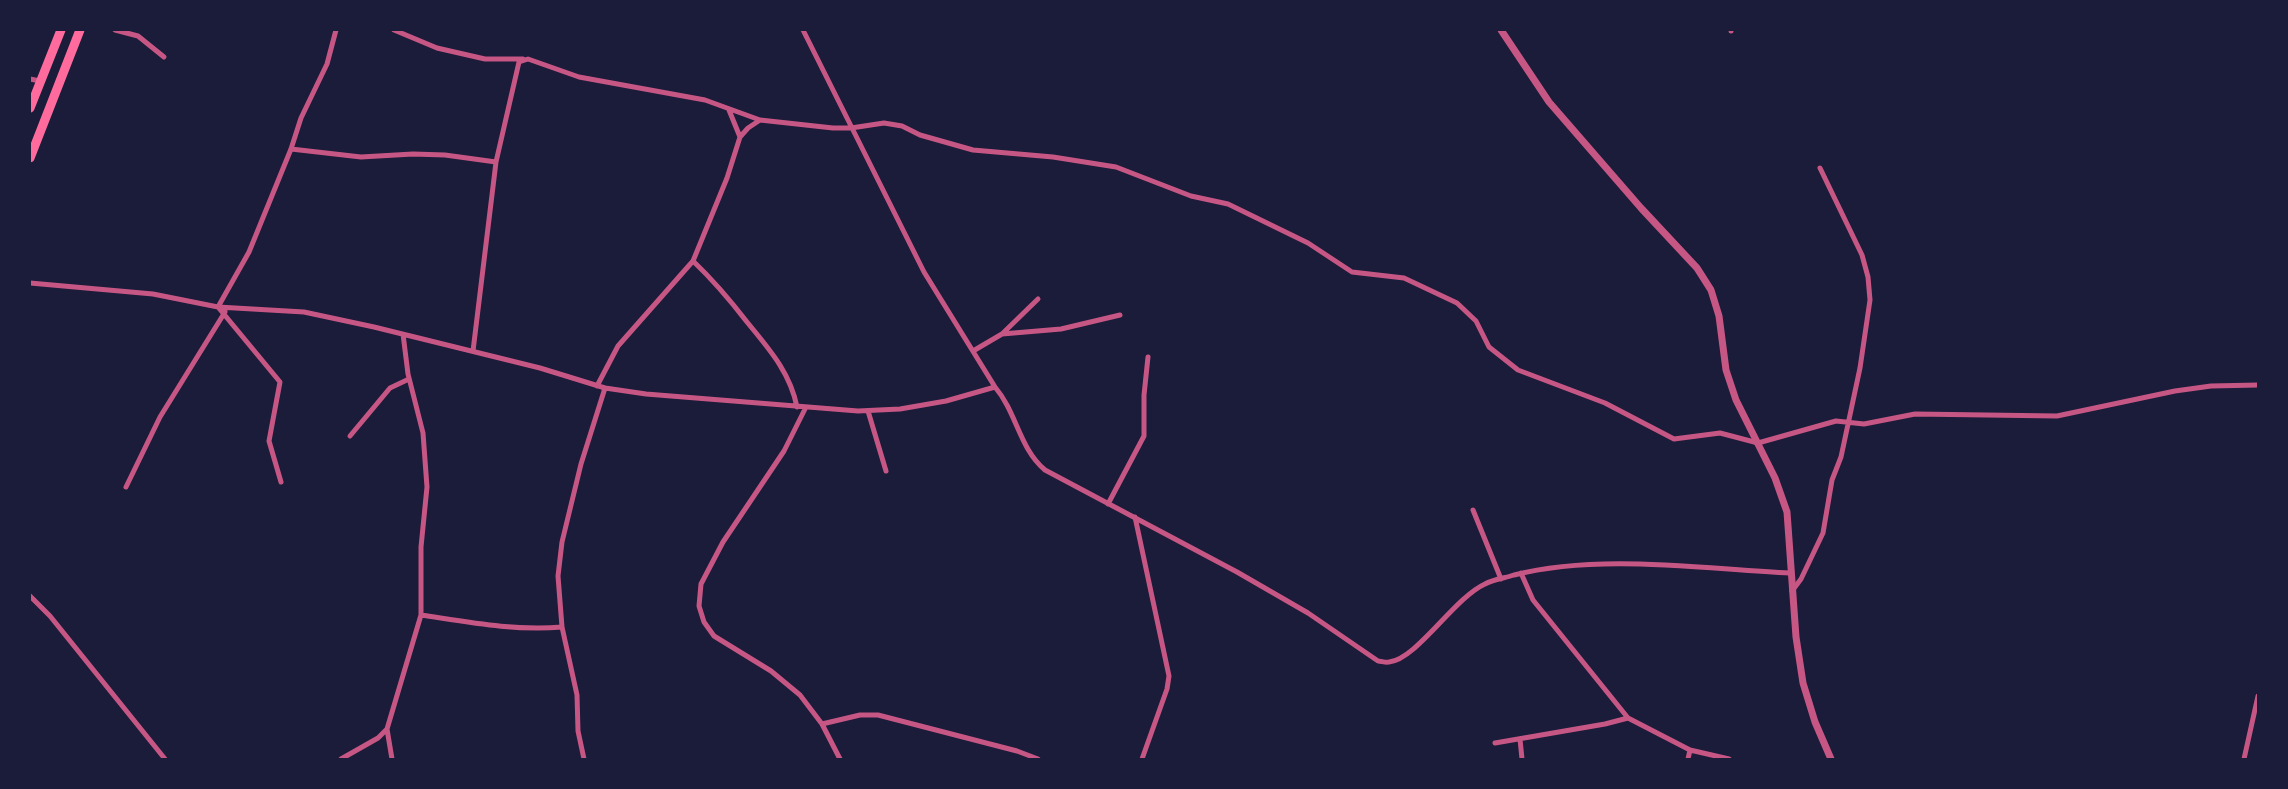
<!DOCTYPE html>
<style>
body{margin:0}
#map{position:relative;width:2288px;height:789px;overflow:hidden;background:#1b1b3a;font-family:Commissioner,sans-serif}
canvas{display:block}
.frame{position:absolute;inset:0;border:31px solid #1b1b3a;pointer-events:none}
</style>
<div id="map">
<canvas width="2288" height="789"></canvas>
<div class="frame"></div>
</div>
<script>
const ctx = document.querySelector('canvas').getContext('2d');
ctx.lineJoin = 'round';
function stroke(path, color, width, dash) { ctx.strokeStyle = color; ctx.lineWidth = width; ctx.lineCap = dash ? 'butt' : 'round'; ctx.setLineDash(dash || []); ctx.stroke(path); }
const minor = new Path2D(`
 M 115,30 L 138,36 L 164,57
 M 394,30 L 437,48 L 485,59 L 523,59
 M 803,30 L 924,272 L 995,387 C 1017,413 1019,448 1045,470 L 1237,572 L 1308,613 L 1378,661 C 1381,661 1386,663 1389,662 C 1417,659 1454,598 1485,584 C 1494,579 1505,578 1514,575 C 1599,553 1703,569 1790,573
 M 1731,30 L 1731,31
 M 30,79 L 40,81
 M 729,110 L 740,137
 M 291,149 L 361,157 L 413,154 L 445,155 L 496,162
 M 693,261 C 713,280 730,300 747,322 C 769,349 790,372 797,407
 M 30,283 L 153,294 L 218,307 L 304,312 L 374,327 L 540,368 L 605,388 L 646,394 L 858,411 L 900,409 L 946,401 L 995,387
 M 1002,334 L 1038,299
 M 473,351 L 496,162 L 519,62 L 528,59 L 579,77 L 705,100 L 760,120
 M 973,351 L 1002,334 L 1061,329 L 1120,315
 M 597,386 L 618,346 L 693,261 L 727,178 L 740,137 L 748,128 L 760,120 L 833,128 L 851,128 L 884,123 L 902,126 L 920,135 L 973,150 L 1053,157 L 1116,167 L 1191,196 L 1228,204 L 1308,243 L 1352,272 L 1404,278 L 1457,303 L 1476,321 L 1489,347 L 1518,370 L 1605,403 L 1674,439 L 1720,433 L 1758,443 L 1836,421 L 1864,424 L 1915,414 L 2057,416 L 2175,391 L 2211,386 L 2258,385
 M 806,407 L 784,451 L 723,542 L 701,584 L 699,606 L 704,622 L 714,636 L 771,671 L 800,695 L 822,724 L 840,759
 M 868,411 L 886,471
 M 350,436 L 390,388 L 409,379
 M 281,482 L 269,441 L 280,382 L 218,307 L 249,252 L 291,149 L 301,118 L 327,64 L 336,30
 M 126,487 L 160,417 L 225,312
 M 1108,504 L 1144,436 L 1144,395 L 1148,357
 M 1473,510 L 1501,579
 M 1135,517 L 1169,676 L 1167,689 L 1142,759
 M 1521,573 L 1533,600 L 1628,718 L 1690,750 L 1729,759
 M 1792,591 L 1801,579 L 1823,533 L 1832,480 L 1841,457 L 1860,368 L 1870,300 L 1868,277 L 1862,255 L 1820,168
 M 30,596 L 50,616 L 165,759
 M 421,615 C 468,622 514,631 562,627
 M 822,724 L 860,715 L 878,715 L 1017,751 L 1038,759
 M 387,729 L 392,759
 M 1520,739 L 1522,759
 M 1495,743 L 1605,724 L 1628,718
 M 341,759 L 378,738 L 387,729 L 421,615 L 421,547 L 427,487 L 423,433 L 408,374 L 403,334
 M 584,759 L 578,731 L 577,695 L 562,627 L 558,576 L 562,542 L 581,464 L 605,388
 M 1688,759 L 1690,750
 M 2244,759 L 2258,696`);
const tertiary = new Path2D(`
 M 1501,30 L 1549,102 L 1641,208 L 1697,268 L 1711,290 L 1719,316 L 1726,370 L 1736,400 L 1775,478 L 1787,512 L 1796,637 L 1803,683 L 1815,722 L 1831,759`);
const trunk = new Path2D(`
 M 30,108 L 61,30
 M 30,158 L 80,30`);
stroke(minor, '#c65784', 5);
stroke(tertiary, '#c65784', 7);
stroke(trunk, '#ff6b9d', 9);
</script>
